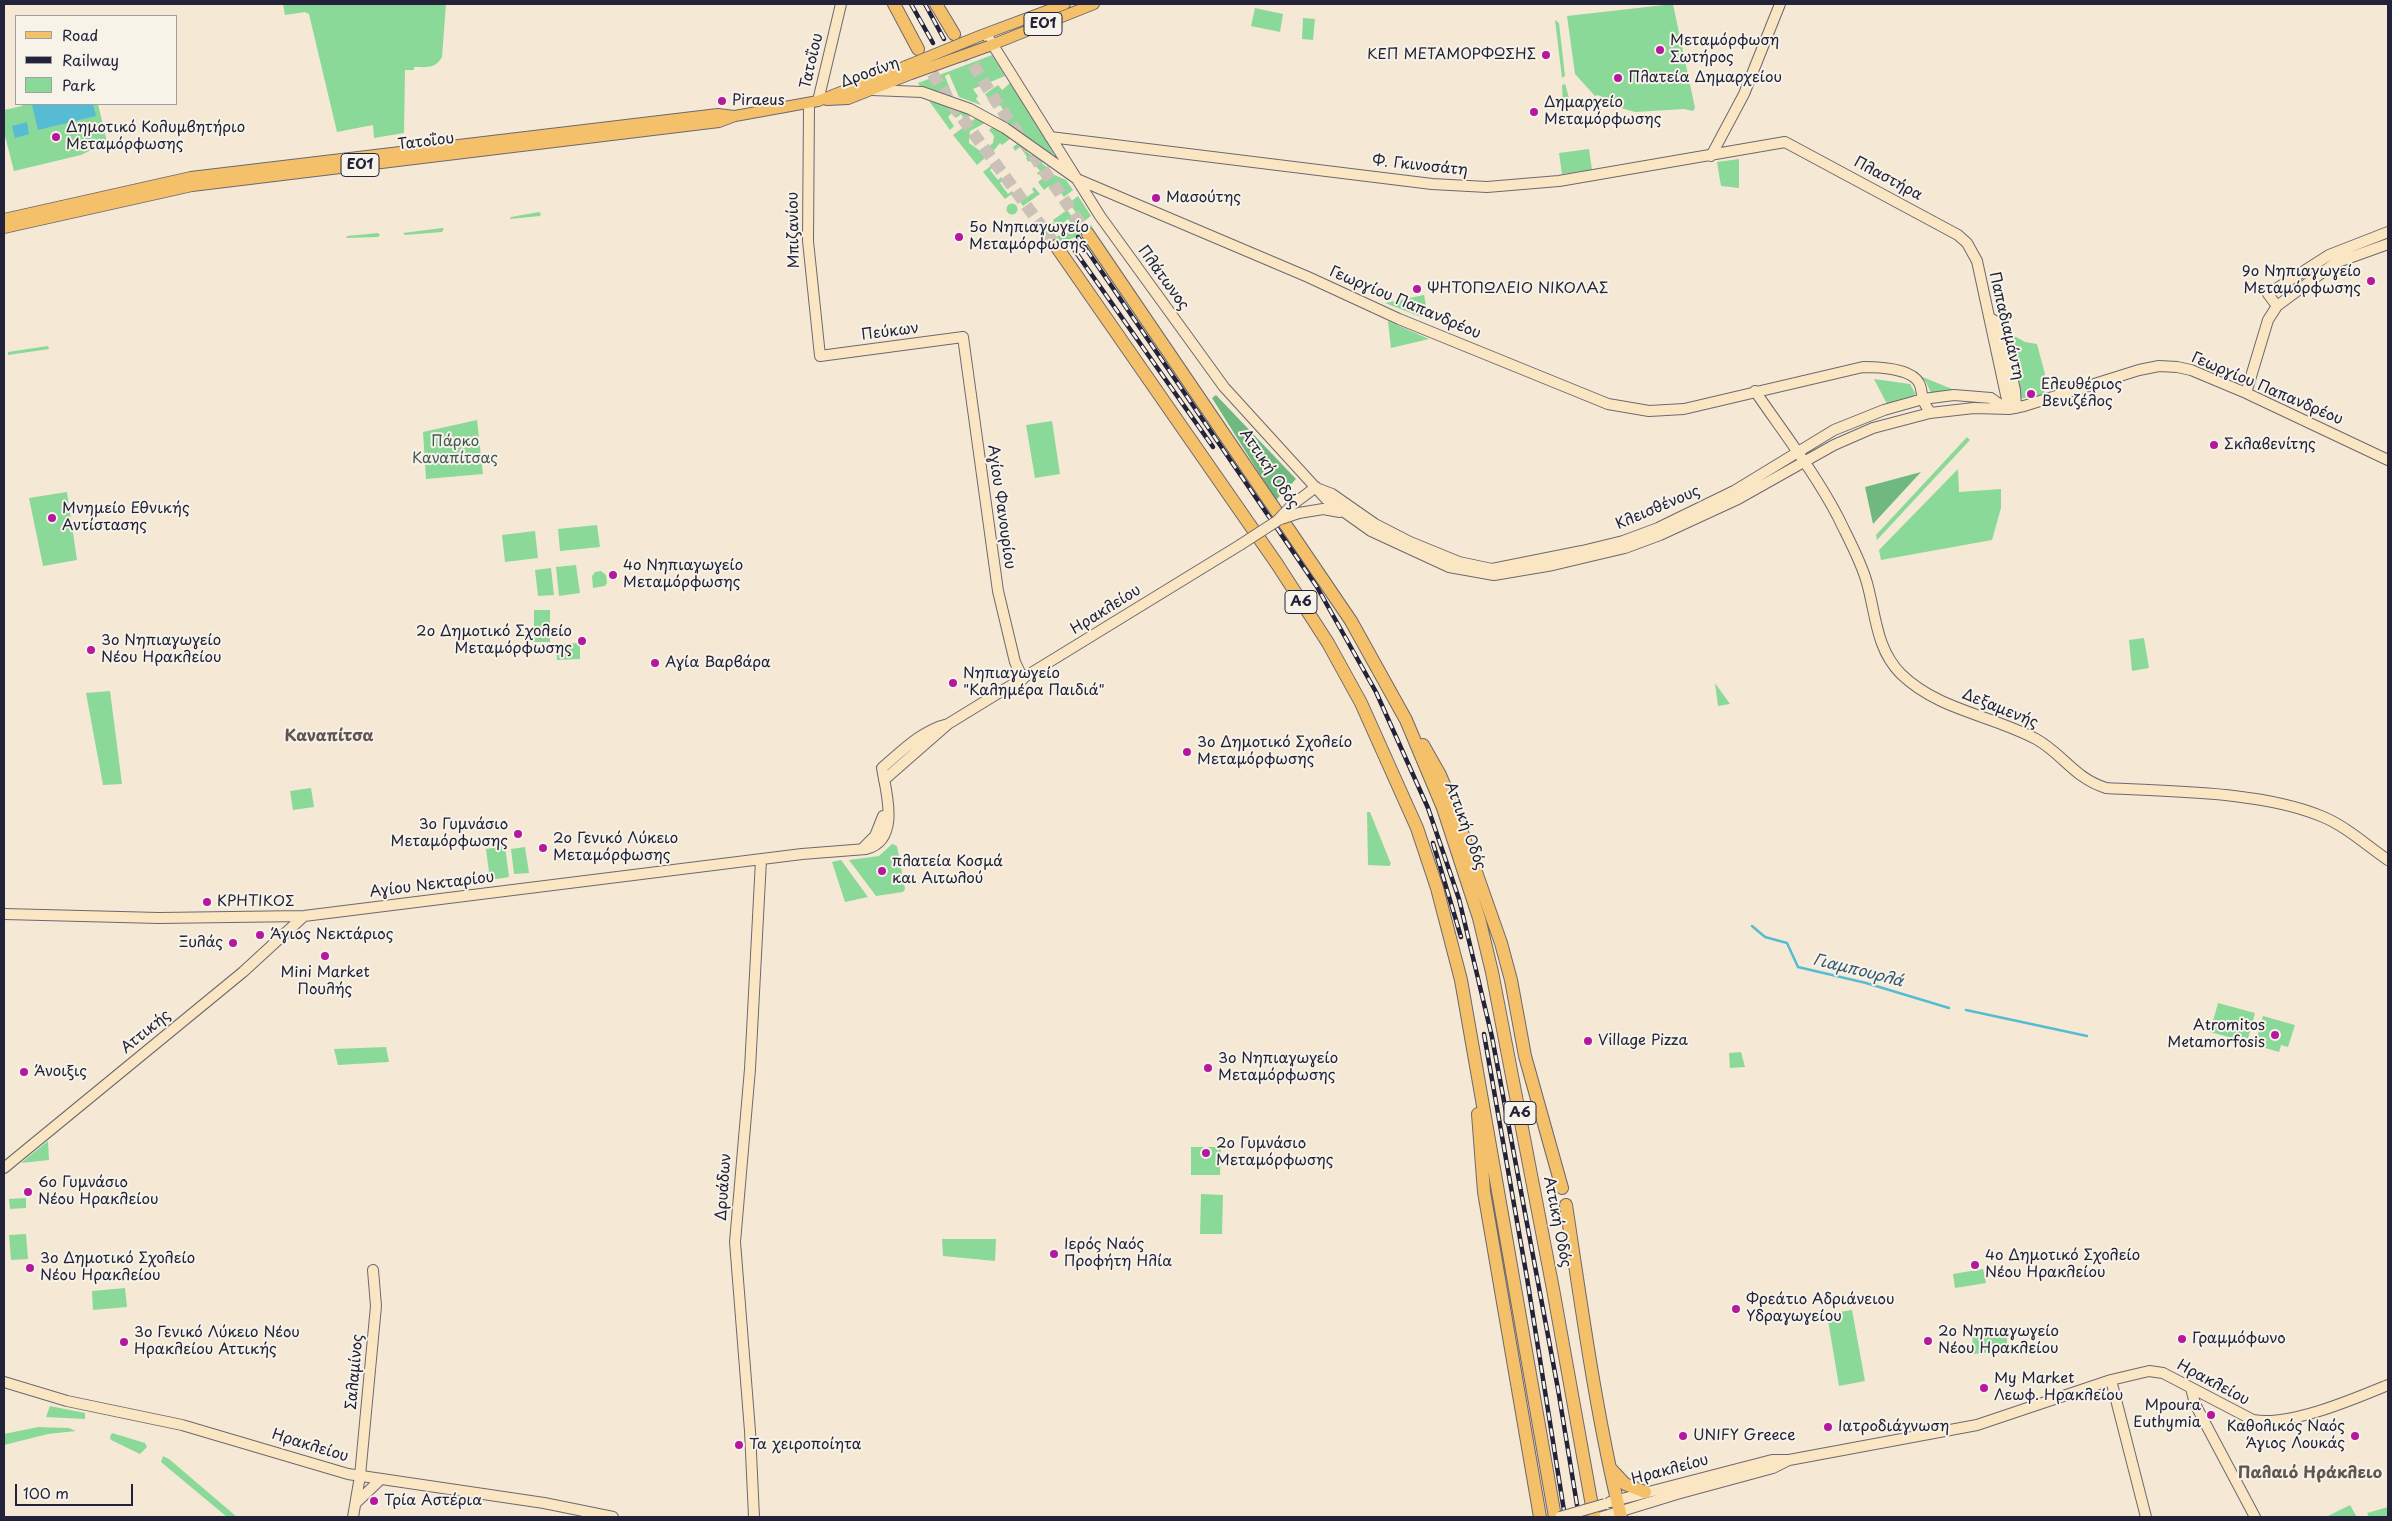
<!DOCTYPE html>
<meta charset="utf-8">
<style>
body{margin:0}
#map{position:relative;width:2392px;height:1521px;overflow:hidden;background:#f5e9d5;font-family:"Playpen Sans",sans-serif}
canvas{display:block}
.frame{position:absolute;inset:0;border:5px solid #22223b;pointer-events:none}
.legend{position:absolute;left:15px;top:15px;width:162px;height:90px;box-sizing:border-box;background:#f7f3e8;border:1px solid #a29fa3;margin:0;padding:6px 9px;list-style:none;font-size:15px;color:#22223b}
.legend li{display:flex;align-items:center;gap:10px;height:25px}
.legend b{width:25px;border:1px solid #a29fa3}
.scale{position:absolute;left:15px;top:1484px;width:118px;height:22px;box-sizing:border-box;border:2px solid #22223b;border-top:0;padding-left:6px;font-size:15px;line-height:18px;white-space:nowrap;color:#22223b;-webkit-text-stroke:4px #f7f3e8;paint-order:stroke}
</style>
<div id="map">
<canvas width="2392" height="1521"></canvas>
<div class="frame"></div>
<ul class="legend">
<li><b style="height:6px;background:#f4c16a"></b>Road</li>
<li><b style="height:6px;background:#22223b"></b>Railway</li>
<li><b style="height:14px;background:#8ad998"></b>Park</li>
</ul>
<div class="scale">100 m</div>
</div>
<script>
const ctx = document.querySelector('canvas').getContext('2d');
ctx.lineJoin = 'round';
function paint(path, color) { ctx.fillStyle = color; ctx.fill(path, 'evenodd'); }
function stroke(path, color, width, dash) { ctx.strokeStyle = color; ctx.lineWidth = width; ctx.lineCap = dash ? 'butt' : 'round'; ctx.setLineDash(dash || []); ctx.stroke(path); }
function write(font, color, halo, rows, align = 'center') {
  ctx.font = font + ' "Playpen Sans",sans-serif'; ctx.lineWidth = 4; ctx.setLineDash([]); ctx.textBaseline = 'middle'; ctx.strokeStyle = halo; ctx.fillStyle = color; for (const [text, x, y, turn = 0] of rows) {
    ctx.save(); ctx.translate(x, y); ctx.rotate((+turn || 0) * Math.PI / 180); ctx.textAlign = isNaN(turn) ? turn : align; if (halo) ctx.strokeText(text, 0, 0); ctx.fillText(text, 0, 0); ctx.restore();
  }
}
const green = new Path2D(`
 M 283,4 L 446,4 L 442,57 C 435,69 427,67 414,67 L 414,70 L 405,70 L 404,133 L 374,138 L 373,125 L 337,132 L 309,14 L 305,12 L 285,15 Z
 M 1673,4 L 1695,108 L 1693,111 L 1684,109 L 1635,112 L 1621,108 L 1598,95 L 1595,96 L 1575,74 L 1567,16 Z
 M 1255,8 L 1283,14 L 1280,32 L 1251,26 Z
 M 1303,18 L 1315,19 L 1313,40 L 1302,39 Z
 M 1555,20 L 1559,23 L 1565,76 L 1562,78 Z
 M 992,55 L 1005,76 L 973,89 L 978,96 L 976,99 L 981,105 L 959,97 L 949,74 L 945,76 L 952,94 L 921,88 L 918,83 Z
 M 1010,83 L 1043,133 L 1055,157 L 998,115 L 1004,111 L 1000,105 L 995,108 L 985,94 L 998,85 L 1002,90 Z
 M 1565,84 L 1572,108 L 1563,109 L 1562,85 Z
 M 929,101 L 972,114 L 965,120 L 961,114 L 956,118 L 952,113 L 948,117 L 954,126 L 950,130 Z
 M 22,104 L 98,104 L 107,142 L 81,155 L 14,171 L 4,132 L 4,110 L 22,106 Z
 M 977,117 L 987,122 L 970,131 L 969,143 L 979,150 L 985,158 L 977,165 L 953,135 Z
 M 994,126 L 1010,139 L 1002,145 L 1000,143 L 990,155 L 986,149 L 993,143 L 994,136 L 989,130 Z
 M 1017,144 L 1048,168 L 1038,175 L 1037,173 L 1040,171 L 1031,160 L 1028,162 L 1026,158 L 1027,157 L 1020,147 L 1015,151 L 1013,147 Z
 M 1589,149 L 1592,170 L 1562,174 L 1559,153 Z
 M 1739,159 L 1739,188 L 1721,186 L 1717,162 Z
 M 992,165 L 993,167 L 990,170 L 998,180 L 1001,177 L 1003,180 L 1000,183 L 1008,194 L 1012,191 L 1013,193 L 1005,199 L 983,172 Z
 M 1050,173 L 1066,180 L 1073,190 L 1064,197 L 1056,187 L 1052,190 L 1049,186 L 1044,190 L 1038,182 Z
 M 1034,187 L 1040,194 L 1023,206 L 1018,199 L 1020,198 L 1023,200 L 1034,192 L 1032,189 Z
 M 1078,196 L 1091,216 L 1083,222 L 1069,203 Z
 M1006.5 209a5.5 5.5 0 1 1 11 0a5.5 5.5 0 1 1-11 0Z
 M 1067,210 L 1075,220 L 1071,223 L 1068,219 L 1058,227 L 1053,220 Z
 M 539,212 L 541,214 L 540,216 L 510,219 L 511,217 Z
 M 1053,222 L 1058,229 L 1047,238 L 1041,230 Z
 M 1084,224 L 1087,228 L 1091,225 L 1094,230 L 1047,248 L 1045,245 L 1062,233 L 1063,234 L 1070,229 L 1073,232 Z
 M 442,228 L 444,229 L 442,232 L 405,235 L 403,233 Z
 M 378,233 L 380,235 L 378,237 L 346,238 L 347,236 Z
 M 1424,295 L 1427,311 L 1421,317 L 1385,303 Z
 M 1388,321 L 1429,339 L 1391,348 Z
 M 2007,332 L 2025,342 L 2037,344 L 2045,374 L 2044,394 L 2020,399 Z
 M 48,346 L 49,349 L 8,355 L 8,352 Z
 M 1920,376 L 1957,391 L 1932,395 L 1926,382 Z
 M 1874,379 L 1910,384 L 1915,393 L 1914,399 L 1888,406 Z
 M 477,420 L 483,474 L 426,479 L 423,432 Z
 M 1052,421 L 1060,474 L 1035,478 L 1026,425 Z
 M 1967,437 L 1970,440 L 1877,540 L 1876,535 Z
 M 1958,469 L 1959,492 L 2001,489 L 2001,508 L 1992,540 L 1881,560 L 1879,550 Z
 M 67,492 L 77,560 L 43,566 L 29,498 Z
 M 597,525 L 600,547 L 560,551 L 558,529 Z
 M 535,531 L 538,558 L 505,562 L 502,535 Z
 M 576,565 L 580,593 L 559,596 L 556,567 Z
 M 551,568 L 554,595 L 538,596 L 535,570 Z
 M 601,571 L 606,575 L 607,583 L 605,586 L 593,588 L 592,576 L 595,572 Z
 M 534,610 L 550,610 L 550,642 L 534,642 Z
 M 2144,638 L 2149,668 L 2132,671 L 2129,640 Z
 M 580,643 L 580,659 L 557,660 L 556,644 Z
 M 1715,683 L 1730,704 L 1718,706 Z
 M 110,691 L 122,784 L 103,785 L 86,693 Z
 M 311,788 L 314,807 L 293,810 L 290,791 Z
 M 1367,812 L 1370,812 L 1391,864 L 1389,866 L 1368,865 Z
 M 892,844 L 897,846 L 905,889 L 903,892 L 876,896 L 849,860 L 879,856 Z
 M 505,846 L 509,877 L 490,880 L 486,849 Z
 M 525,847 L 529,873 L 514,874 L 511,849 Z
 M 841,860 L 868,897 L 845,902 L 832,862 Z
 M 2218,1003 L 2255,1013 L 2247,1042 L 2210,1032 Z
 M 2263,1016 L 2295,1025 L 2288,1047 L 2281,1045 L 2279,1052 L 2255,1045 Z
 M 386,1047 L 389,1062 L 338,1065 L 334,1049 Z
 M 1741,1052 L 1745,1067 L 1730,1068 L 1729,1053 Z
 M 48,1141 L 49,1160 L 21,1163 Z
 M 1191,1147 L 1221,1147 L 1220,1175 L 1191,1175 Z
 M 1201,1194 L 1223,1195 L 1222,1234 L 1200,1234 Z
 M 26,1198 L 26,1208 L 10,1209 L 9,1199 Z
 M 26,1234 L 28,1259 L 11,1260 L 9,1235 Z
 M 942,1239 L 996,1239 L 995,1261 L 943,1256 Z
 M 1983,1269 L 1986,1283 L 1955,1288 L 1953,1274 Z
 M 125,1288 L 127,1307 L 93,1310 L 92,1291 Z
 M 1852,1310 L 1865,1381 L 1839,1386 L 1827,1314 Z
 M 2006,1331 L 2008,1350 L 1974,1354 L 1972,1335 Z
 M 50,1406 L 85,1413 L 85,1419 L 46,1417 Z
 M 38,1427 L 69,1428 L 76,1431 L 48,1434 L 4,1445 L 4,1434 Z
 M 112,1433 L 145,1443 L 147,1447 L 140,1454 L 111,1440 L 110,1437 Z
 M 163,1456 L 169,1459 L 237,1517 L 227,1517 L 161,1462 Z
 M 2350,1505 L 2357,1517 L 2326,1517 Z
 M 2388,1507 L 2388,1517 L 2369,1517 L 2367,1513 Z`);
const forest = new Path2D(`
 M 1216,395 L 1296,479 L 1276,500 L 1212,398 Z
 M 1921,472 L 1873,524 L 1865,487 Z`);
const water = new Path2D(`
 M 39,104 L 93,104 L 96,116 L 38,130 L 32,105 Z
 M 27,122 L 29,134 L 15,138 L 12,126 Z`);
const stream = new Path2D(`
 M 1752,926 L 1765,937 L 1787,943 L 1798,967 L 1866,983 L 1949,1008
 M 1966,1010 L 2087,1036`);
const highwayTunnel = new Path2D(`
 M 954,34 L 997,103 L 1088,234
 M 923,58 L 949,100 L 1056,246`);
const secondary = new Path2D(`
 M 986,34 L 1100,216 L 1224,387 L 1326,499 L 1371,531 L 1449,567 L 1494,575 L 1553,565 L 1625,548 L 1660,535 L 1738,499 L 1834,445 L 1873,428 L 1930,413 L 1974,408 L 2009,409 L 2024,406 L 2139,370 L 2159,366 L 2177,367 L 2191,370 L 2246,393 L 2388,460
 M 872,90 L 922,92 L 970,109 L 1005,128 L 1077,179 L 1308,277 L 1399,319 L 1608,404 L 1649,411 L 1684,409 L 1863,367 C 1877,367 1911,368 1919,383 C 1922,388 1921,393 1923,399 C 1924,404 1928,408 1930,413
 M 818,101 L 841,4
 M 809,103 L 808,241 L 820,356 L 963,337 L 998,591 L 1015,662 L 1023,679
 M 1050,137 L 1432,184 L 1487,187 L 1559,181 L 1785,142 L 1958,235 L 1967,243 L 1977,261 L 2009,409
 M 1711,156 L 1744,94 L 1780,4
 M 2277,306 L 2335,263 L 2388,244
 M 1990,318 L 2000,324 L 2015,390 L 2016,408
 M 1755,391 C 1783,432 1815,473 1838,517 C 1848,538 1861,561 1867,583 C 1876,615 1876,649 1901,674 C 1938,710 1991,715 2036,739 C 2063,754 2074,778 2106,788 C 2172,792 2260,791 2321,816 C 2346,826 2366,845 2388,860
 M 2246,393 L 2268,320 L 2277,306 L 2268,294 L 2329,255 L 2388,232
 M 1319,489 L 1332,494 L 1375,524 L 1410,542 L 1459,562 L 1492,569 L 1582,551 L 1623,541 L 1658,528 L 1734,491 L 1834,430 L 1884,410 L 1923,399 L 1954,395 L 1991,398 L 2006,409
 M 1292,505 L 1316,487
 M 1299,513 L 1323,509 L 1340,512
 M 884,780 L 948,724 L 1240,545
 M 864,847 L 875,836 L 883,816
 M 4,914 L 159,918 L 304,916 L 802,854 L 866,849 C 901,840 886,792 882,768 C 902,751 922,730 948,724
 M 4,1168 L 243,972 L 304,916
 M 2111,1380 L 2146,1517
 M 4,1382 L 67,1401 L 182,1425 L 348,1474 L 544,1503 L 613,1517
 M 2191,1388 L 2195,1404 L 2255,1517
 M 1610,1502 L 1772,1460 L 1789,1460 L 1977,1425 L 2111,1380 L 2149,1371 L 2163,1373 L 2253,1420 C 2289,1427 2354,1399 2388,1385
 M 356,1503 L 380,1480
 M 353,1517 L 360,1476 L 376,1306 L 373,1270
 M 754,1517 L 750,1431 L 735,1242 L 750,1069 L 761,860
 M 1602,1517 L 1677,1494 L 1773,1468 L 1789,1460`);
const primary = new Path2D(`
 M 982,35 L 1065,4
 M 989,46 L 1094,4
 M 827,100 L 848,99 L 911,74
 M 4,219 L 191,177 L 718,114 L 734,116
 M 4,228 L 192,186 L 719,122 L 735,116 L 818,101 L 906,66`);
const highway = new Path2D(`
 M 894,4 L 918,49
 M 936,4 L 954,34
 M 1088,234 L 1351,621 L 1406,720 L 1443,808 L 1479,918 L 1492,972 L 1553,1289 L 1594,1517
 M 1056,246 L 1277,564 L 1328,643 L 1361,703 L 1417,828 L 1437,888 L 1461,980 L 1555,1517
 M 1423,745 L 1440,775 L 1451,801 L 1501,943 L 1511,980 L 1525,1056 L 1562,1188
 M 1478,1114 L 1484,1192 L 1540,1517
 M 1566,1205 C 1582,1310 1596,1414 1621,1517
 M 1611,1469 L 1625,1484 L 1645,1492`);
const rail = new Path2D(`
 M 911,4 L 933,43
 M 925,4 L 944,39
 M 1078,237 L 1317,587 L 1376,692 L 1428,808 L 1459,899 L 1492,1037 L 1558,1389 L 1579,1517
 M 1068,241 L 1213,447
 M 1433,843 L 1461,937
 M 1484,1034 L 1527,1278 L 1565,1517`);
const secondaryBridge = new Path2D(`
 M 1281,519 L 1299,513
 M 1240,545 L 1277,521 L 1292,505
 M 1560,1517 L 1605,1504`);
const primaryBridge = new Path2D(`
 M 906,66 L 982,35
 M 911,74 L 989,46`);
const markers = [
 [1660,50,5,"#b5179e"],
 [1546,55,5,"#b5179e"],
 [1618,78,5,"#b5179e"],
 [722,101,5,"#b5179e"],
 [1534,112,5,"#b5179e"],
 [56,137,5,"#b5179e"],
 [1156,198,5,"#b5179e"],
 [959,237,5,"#b5179e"],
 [2371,281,5,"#b5179e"],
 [1417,289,5,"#b5179e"],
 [2031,394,5,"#b5179e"],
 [2214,445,5,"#b5179e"],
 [52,518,5,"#b5179e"],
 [613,575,5,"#b5179e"],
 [582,641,5,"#b5179e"],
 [91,650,5,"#b5179e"],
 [655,663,5,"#b5179e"],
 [953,683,5,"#b5179e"],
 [1187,752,5,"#b5179e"],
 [518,834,5,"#b5179e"],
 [543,848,5,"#b5179e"],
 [882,871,5,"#b5179e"],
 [207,902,5,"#b5179e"],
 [260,935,5,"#b5179e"],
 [233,943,5,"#b5179e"],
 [325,956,5,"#b5179e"],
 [2275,1035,5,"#b5179e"],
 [1588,1041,5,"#b5179e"],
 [1208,1068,5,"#b5179e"],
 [24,1072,5,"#b5179e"],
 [1206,1153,5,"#b5179e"],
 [28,1192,5,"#b5179e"],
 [1054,1254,5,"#b5179e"],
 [1975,1265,5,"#b5179e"],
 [30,1268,5,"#b5179e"],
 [1736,1309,5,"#b5179e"],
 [2182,1339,5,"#b5179e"],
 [1928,1341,5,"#b5179e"],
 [124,1342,5,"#b5179e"],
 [1984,1388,5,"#b5179e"],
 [2211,1415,5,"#b5179e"],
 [1828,1427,5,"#b5179e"],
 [1683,1436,5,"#b5179e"],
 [2355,1436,5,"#b5179e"],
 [739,1445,5,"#b5179e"],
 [374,1501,5,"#b5179e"]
];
const shields = [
 [1043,24,38],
 [360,165,38],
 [1301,602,32],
 [1520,1113,32]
];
const shieldNames = [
 ["ΕΟ1",1043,24],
 ["ΕΟ1",360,165],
 ["Α6",1301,602],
 ["Α6",1520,1113]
];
const poiNames = [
 ["Μεταμόρφωση",1670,41],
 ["Σωτήρος",1670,58],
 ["ΚΕΠ ΜΕΤΑΜΟΡΦΩΣΗΣ",1536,55,"right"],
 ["Πλατεία Δημαρχείου",1628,78],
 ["Piraeus",732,101],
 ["Δημαρχείο",1544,103],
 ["Μεταμόρφωσης",1544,120],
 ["Δημοτικό Κολυμβητήριο",66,128],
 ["Μεταμόρφωσης",66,145],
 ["Μασούτης",1166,198],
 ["5ο Νηπιαγωγείο",969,228],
 ["Μεταμόρφωσης",969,245],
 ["9ο Νηπιαγωγείο",2361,272,"right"],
 ["Μεταμόρφωσης",2361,289,"right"],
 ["ΨΗΤΟΠΩΛΕΊΟ ΝΙΚΟΛΑΣ",1427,289],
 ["Ελευθέριος",2041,385],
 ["Βενιζέλος",2041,402],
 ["Σκλαβενίτης",2224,445],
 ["Μνημείο Εθνικής",62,509],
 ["Αντίστασης",62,526],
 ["4ο Νηπιαγωγείο",623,566],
 ["Μεταμόρφωσης",623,583],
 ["2ο Δημοτικό Σχολείο",572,632,"right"],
 ["Μεταμόρφωσης",572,649,"right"],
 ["3ο Νηπιαγωγείο",101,641],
 ["Νέου Ηρακλείου",101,658],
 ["Αγία Βαρβάρα",665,663],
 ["Νηπιαγωγείο",963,674],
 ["\"Καλημέρα Παιδιά\"",963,691],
 ["3ο Δημοτικό Σχολείο",1197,743],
 ["Μεταμόρφωσης",1197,760],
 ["3ο Γυμνάσιο",508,825,"right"],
 ["Μεταμόρφωσης",508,842,"right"],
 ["2ο Γενικό Λύκειο",553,839],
 ["Μεταμόρφωσης",553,856],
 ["πλατεία Κοσμά",892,862],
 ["και Αιτωλού",892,879],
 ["ΚΡΗΤΙΚΟΣ",217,902],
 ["Άγιος Νεκτάριος",270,935],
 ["Ξυλάς",223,943,"right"],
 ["Mini Market",325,973,"center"],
 ["Πουλής",325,990,"center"],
 ["Atromitos",2265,1026,"right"],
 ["Metamorfosis",2265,1043,"right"],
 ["Village Pizza",1598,1041],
 ["3ο Νηπιαγωγείο",1218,1059],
 ["Μεταμόρφωσης",1218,1076],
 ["Άνοιξις",34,1072],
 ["2ο Γυμνάσιο",1216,1144],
 ["Μεταμόρφωσης",1216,1161],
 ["6ο Γυμνάσιο",38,1183],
 ["Νέου Ηρακλείου",38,1200],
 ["Ιερός Ναός",1064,1245],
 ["Προφήτη Ηλία",1064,1262],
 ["4ο Δημοτικό Σχολείο",1985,1256],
 ["Νέου Ηρακλείου",1985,1273],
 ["3ο Δημοτικό Σχολείο",40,1259],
 ["Νέου Ηρακλείου",40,1276],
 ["Φρεάτιο Αδριάνειου",1746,1300],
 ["Υδραγωγείου",1746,1317],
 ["2ο Νηπιαγωγείο",1938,1332],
 ["Νέου Ηρακλείου",1938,1349],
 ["3ο Γενικό Λύκειο Νέου",134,1333],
 ["Ηρακλείου Αττικής",134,1350],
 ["Γραμμόφωνο",2192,1339],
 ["My Market",1994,1379],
 ["Λεωφ. Ηρακλείου",1994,1396],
 ["Mpoura",2201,1406,"right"],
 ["Euthymia",2201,1423,"right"],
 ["Ιατροδιάγνωση",1838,1427],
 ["Καθολικός Ναός",2345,1427,"right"],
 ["Άγιος Λουκάς",2345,1444,"right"],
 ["UNIFY Greece",1693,1436],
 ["Τα χειροποίητα",749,1445],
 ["Τρία Αστέρια",384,1501]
];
const streetNames = [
 ["Τατοΐου",812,61,-77],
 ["Δροσίνη",870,73,-20],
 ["Τατοΐου",426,142,-7],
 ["Φ. Γκινοσάτη",1420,166,6],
 ["Πλαστήρα",1888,179,28],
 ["Μπιζανίου",794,230,-91],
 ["Πλάτωνος",1163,278,54],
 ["Γεωργίου Παπανδρέου",1405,303,23],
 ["Παπαδιαμάντη",2006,326,77],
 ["Πεύκων",890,332,-7],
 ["Γεωργίου Παπανδρέου",2267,389,23],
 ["Αττική Οδός",1269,469,56],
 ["Αγίου Φανουρίου",1001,507,82],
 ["Κλεισθένους",1658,508,-23],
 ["Ηρακλείου",1106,610,-32],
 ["Δεξαμενής",2000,709,22],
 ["Αττική Οδός",1465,826,70],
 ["Αγίου Νεκταρίου",432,885,-7],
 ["Αττικής",146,1032,-39],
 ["Δρυάδων",724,1187,-86],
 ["Αττική Οδός",1557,1222,79],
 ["Σαλαμίνος",355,1372,-85],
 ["Ηρακλείου",2213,1383,28],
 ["Ηρακλείου",310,1446,17],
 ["Ηρακλείου",1670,1470,-15]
];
const parkNames = [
 ["Πάρκο",455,442],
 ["Καναπίτσας",455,459]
];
const neighbourhoodNames = [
 ["Καναπίτσα",329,737],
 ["Παλαιό Ηράκλειο",2310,1474]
];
const waterNames = [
 ["Γιαμπουρλά",1858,971,14]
];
paint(green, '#8ad998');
paint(forest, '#6fb980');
paint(water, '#56bcd4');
stroke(stream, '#56bcd4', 2.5);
stroke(highwayTunnel, '#cbc1b6', 12, [12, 6]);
stroke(secondary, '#6c6871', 12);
stroke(primary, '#6c6871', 12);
stroke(highway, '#6c6871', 14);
stroke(secondary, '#fbe6c3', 10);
stroke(primary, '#f4c16a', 10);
stroke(highway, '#f4c16a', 12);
stroke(rail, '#22223b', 4.5);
stroke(rail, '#f7f3e8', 2.5, [8]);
stroke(secondaryBridge, '#6c6871', 12, []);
stroke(primaryBridge, '#6c6871', 12, []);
stroke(secondaryBridge, '#fbe6c3', 10);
stroke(primaryBridge, '#f4c16a', 10);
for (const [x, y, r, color] of markers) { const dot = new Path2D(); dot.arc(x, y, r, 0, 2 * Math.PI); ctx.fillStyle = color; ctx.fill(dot); stroke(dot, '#f7f3e8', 2); }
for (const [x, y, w] of shields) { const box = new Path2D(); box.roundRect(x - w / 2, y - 11.5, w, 23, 4); ctx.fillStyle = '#f7f3e8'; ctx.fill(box); stroke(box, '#22223b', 1); }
write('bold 14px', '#22223b', null, shieldNames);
write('15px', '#22223b', '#f7f3e8', poiNames, 'left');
write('15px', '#22223b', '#f7f3e8', streetNames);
write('15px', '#415957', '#f7f3e8', parkNames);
write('bold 16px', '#635450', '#f7f3e8', neighbourhoodNames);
write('italic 16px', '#345871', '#f7f3e8', waterNames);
</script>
